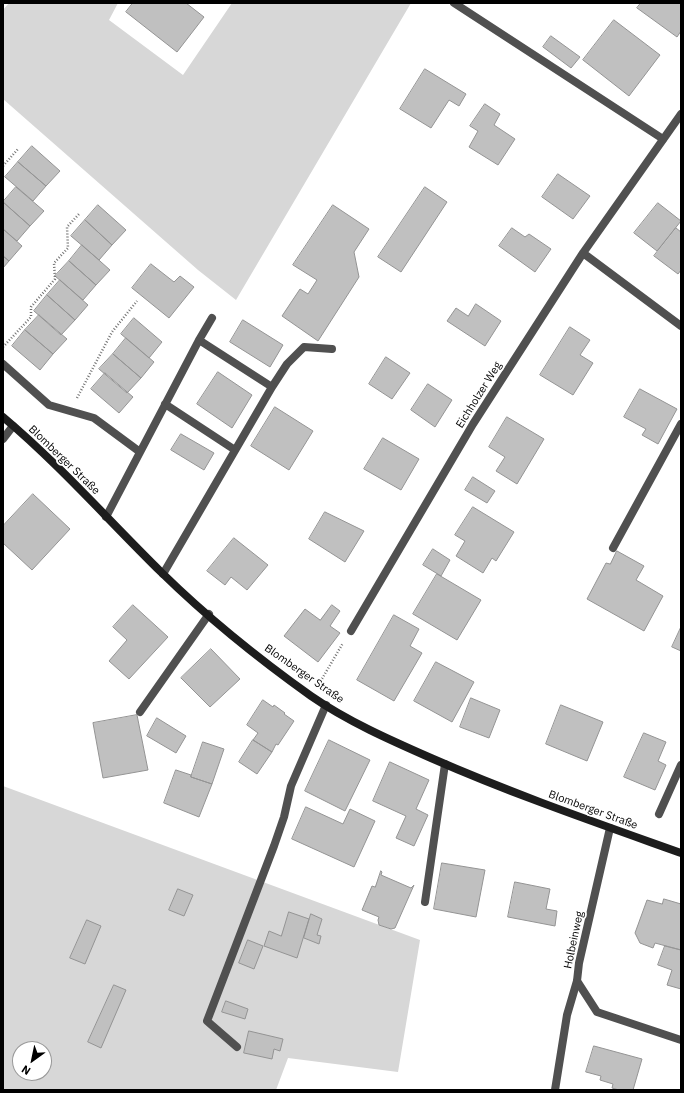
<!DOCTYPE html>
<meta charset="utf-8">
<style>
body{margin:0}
#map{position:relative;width:684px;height:1093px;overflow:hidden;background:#fff;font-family:"IBM Plex Sans",sans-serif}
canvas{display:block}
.frame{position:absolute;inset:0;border:4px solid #000;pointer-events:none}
.north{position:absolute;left:12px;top:1041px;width:40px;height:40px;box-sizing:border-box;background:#fff;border:1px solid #999;border-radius:50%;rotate:213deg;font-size:11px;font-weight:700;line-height:16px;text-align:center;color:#000}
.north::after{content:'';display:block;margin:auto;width:14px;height:18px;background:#000;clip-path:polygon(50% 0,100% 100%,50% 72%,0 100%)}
</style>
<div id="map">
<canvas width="684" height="1093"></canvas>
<div class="frame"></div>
<div class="north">N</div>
</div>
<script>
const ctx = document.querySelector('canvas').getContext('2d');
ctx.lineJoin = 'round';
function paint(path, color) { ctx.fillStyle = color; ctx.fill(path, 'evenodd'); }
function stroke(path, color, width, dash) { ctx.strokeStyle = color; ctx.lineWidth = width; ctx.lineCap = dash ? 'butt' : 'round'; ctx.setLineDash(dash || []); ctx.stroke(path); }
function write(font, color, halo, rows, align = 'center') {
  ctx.font = font + ' "IBM Plex Sans",sans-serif'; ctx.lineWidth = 3.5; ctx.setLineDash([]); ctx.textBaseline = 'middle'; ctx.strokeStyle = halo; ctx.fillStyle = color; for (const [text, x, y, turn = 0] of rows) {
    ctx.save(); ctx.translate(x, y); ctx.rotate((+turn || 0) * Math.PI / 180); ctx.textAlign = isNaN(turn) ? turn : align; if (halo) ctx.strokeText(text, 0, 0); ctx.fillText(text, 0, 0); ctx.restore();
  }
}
const green = new Path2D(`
 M 9,3 L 118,3 L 109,20 L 183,75 L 232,3 L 411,3 L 236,300 L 198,270 L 3,99 L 3,10 Z
 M 3,786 L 420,940 L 398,1072 L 288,1058 L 276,1090 L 3,1090 ZM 20,1049 L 44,1049 L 44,1073 L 20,1073 Z`);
const building = new Path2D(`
 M 133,3 L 186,3 L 204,17 L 177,52 L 126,12 Z
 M 641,3 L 681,3 L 681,31 L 677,37 L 637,8 Z
 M 614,20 L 660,55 L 629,96 L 583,60 Z
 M 551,36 L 580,57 L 571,68 L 543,47 Z
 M 425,69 L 466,94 L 459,106 L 449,100 L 431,128 L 400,109 Z
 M 485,104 L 500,114 L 494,125 L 515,139 L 498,165 L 469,147 L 478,131 L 470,126 Z
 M 32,146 L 60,171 L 46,186 L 18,162 Z
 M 18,162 L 46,186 L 33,201 L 5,177 Z
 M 558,174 L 590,196 L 573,219 L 542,197 Z
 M 16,187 L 44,211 L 30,226 L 3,202 Z
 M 425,187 L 447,202 L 401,272 L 378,257 Z
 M 3,202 L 30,226 L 17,241 L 3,229 Z
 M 658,203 L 681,221 L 657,251 L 634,233 Z
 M 98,205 L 126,230 L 112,245 L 85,220 Z
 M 333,205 L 369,229 L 354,252 L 359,277 L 318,341 L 282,316 L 300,289 L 308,294 L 317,280 L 293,265 Z
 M 85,220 L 112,245 L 99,260 L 71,236 Z
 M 512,228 L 525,237 L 529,234 L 551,249 L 535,272 L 499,246 Z
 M 676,228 L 681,232 L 681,270 L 678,274 L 654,256 Z
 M 3,229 L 22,246 L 9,261 L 3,256 Z
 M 82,245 L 110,270 L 96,285 L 69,261 Z
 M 3,256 L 9,261 L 3,268 Z
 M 69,261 L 96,285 L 83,300 L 55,276 Z
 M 151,264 L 174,282 L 180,276 L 194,287 L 169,318 L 132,288 Z
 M 60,280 L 88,305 L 75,320 L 47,295 Z
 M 47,295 L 75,320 L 61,335 L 34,311 Z
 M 476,304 L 501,321 L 485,346 L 447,321 L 456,308 L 468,316 Z
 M 39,315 L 67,339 L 53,354 L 25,330 Z
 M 134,318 L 162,342 L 149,358 L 121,334 Z
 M 243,320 L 283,345 L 270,367 L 230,342 Z
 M 570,327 L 590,340 L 580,355 L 593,363 L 573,395 L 540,375 Z
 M 25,330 L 53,354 L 40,370 L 12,346 Z
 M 126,338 L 154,362 L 141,378 L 113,354 Z
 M 113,354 L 141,378 L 127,393 L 99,369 Z
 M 386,357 L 410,373 L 392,399 L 369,384 Z
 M 218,372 L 252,395 L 232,428 L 197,404 Z
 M 105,373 L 133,397 L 119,413 L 91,389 Z
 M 428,384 L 452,400 L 435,427 L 411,410 Z
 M 640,389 L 677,409 L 658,444 L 642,435 L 646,429 L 624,417 Z
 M 275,407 L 313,431 L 289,470 L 251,446 Z
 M 507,417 L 544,439 L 517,484 L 496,471 L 505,457 L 489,447 Z
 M 181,434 L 214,453 L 204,470 L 171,450 Z
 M 383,438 L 419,459 L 401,490 L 364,469 Z
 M 473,477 L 495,491 L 487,503 L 465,490 Z
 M 33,494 L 70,529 L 32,570 L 3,543 L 3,526 Z
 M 473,507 L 514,532 L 496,561 L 492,558 L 483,573 L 456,556 L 465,541 L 455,535 Z
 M 325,512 L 364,531 L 345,562 L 309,539 Z
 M 234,538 L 268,565 L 247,590 L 231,577 L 225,585 L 207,571 Z
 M 433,549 L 450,560 L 441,576 L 423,565 Z
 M 617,551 L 644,566 L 636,580 L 663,596 L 644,631 L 587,599 L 606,563 L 610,564 Z
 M 437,574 L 481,600 L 457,640 L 413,614 Z
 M 133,605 L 168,637 L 129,679 L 109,661 L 127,640 L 113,627 Z
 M 332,605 L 340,611 L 330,626 L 340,633 L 318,662 L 284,636 L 305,609 L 320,620 Z
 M 394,615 L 419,629 L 410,646 L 422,653 L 394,701 L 357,680 Z
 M 681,627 L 681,651 L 672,647 Z
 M 211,649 L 240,679 L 210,707 L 181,678 Z
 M 436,662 L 474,682 L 452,722 L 414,701 Z
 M 471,698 L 500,710 L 489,738 L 460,727 Z
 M 263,700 L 273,707 L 274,705 L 285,713 L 284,714 L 294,721 L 278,745 L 276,744 L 272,752 L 253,740 L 258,733 L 247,725 Z
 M 561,705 L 603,722 L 587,761 L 546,744 Z
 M 137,715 L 148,770 L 103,778 L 93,723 Z
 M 157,718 L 186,736 L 176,753 L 147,736 Z
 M 644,733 L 666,742 L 658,761 L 666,765 L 655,790 L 624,777 Z
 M 253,740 L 272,752 L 257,774 L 239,762 Z
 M 329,740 L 370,760 L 345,811 L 305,791 Z
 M 203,742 L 224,749 L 212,784 L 191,777 Z
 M 390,762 L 429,780 L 416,809 L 428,815 L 414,846 L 396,838 L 406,816 L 373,801 Z
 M 176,770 L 191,775 L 191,777 L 212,784 L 199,817 L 164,803 Z
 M 306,807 L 343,824 L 350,809 L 375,821 L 354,867 L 292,839 Z
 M 442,863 L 485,870 L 476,917 L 434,909 Z
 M 381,871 L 382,872 L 381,875 L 411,888 L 414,885 L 395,928 L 391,929 L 379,925 L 378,920 L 379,917 L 362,910 L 372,886 L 375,887 Z
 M 515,882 L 550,889 L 546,909 L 557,911 L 555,926 L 508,917 Z
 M 178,889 L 193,895 L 184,916 L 169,910 Z
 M 664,899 L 681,904 L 681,950 L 655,943 L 653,948 L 640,943 L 635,933 L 647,900 L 662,904 Z
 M 289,912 L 309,919 L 297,958 L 264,946 L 269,931 L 281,936 Z
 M 311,914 L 322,919 L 317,935 L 321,936 L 319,944 L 304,938 Z
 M 87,920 L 101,926 L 85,964 L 70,958 Z
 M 248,940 L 263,946 L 254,969 L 239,963 Z
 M 665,946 L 681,950 L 681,989 L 667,985 L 672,970 L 658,965 Z
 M 114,985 L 126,990 L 101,1048 L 88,1042 Z
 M 226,1001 L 248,1009 L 245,1019 L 222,1012 Z
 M 249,1031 L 283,1039 L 280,1051 L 274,1049 L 272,1059 L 244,1053 Z
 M 594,1046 L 642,1059 L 633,1090 L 619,1090 L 612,1088 L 613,1084 L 600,1080 L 601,1076 L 586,1072 Z`);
const path = new Path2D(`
 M 3,166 L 18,149
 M 3,347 L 31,317 L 31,307 L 55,279 L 54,263 L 68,248 L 67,227 L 79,214
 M 77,398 L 112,332 L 137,301
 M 319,684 L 343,643`);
const lane = new Path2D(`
 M 454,3 L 663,139
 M 199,340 L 272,387
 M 3,364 L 49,405 L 94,418 L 140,452
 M 165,404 L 235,450
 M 3,439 L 13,426
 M 106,517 L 199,340 L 212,318
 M 613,548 L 681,424
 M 163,574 L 272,387 L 287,364 L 304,347 L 332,349
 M 140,712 L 209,614
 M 659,814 L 681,765
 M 425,902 L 445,764
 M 237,1047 L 207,1021 L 274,846 L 284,817 L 291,786 L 326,705
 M 555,1090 L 567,1015 L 577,981`);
const street = new Path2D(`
 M 583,253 L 681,326
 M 351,631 L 473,424 L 583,253 L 681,114
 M 610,828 L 579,963 L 577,981 L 597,1012 L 681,1040`);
const secondary = new Path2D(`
 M 3,417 C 60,465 109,521 162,573 C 207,617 259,659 311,696 C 347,721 390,740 431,758 C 513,794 597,823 681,853`);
const streetNames = [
 ["Eichholzer Weg",479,395,-58],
 ["Blomberger Straße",64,460,44],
 ["Blomberger Straße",304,674,35],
 ["Blomberger Straße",593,810,20],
 ["Holbeinweg",574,940,-78]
];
paint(green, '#d7d7d7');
paint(building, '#c0c0c0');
stroke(building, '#949494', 1);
stroke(path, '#727272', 2.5, [1, 2]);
stroke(lane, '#505050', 8);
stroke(street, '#505050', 8);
stroke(secondary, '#1d1d1d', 8);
write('11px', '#000', '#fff', streetNames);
</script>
